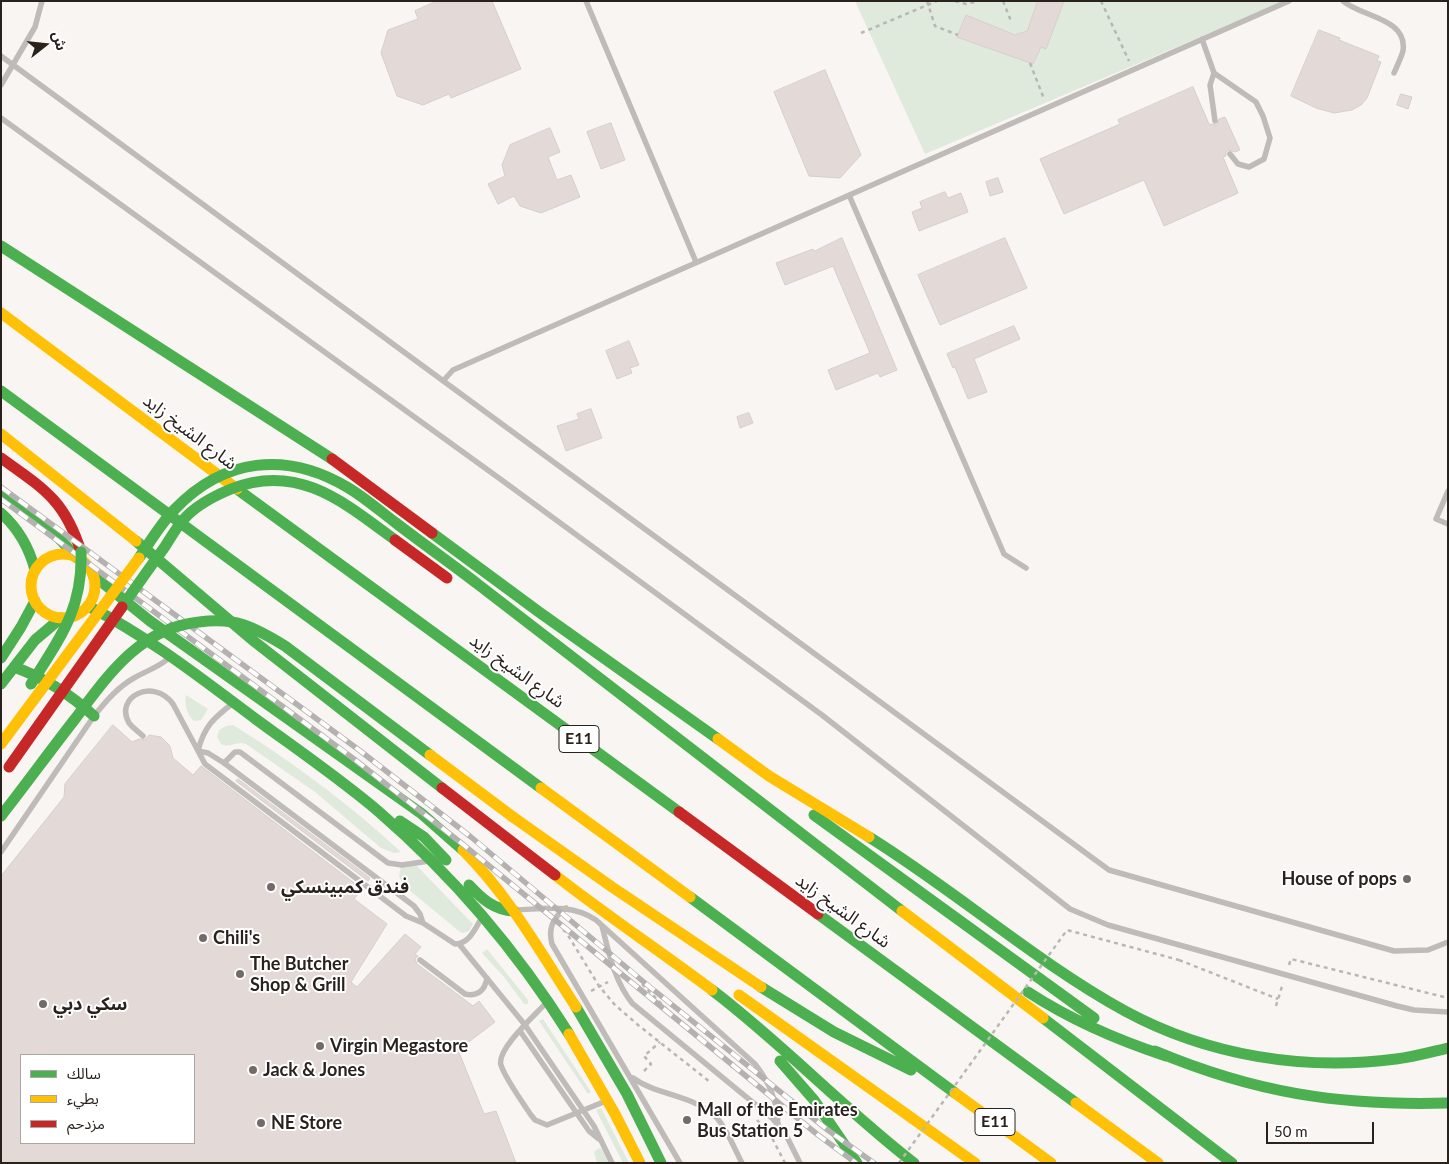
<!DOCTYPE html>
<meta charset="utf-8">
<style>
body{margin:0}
#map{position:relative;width:1449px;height:1164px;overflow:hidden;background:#f8f5f2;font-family:Lato,"Noto Sans Arabic",sans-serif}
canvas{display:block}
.frame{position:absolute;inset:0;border:2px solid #2a231d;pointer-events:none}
.legend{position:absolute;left:20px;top:1054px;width:175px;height:90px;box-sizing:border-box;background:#fff;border:1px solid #aaa7a5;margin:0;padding:6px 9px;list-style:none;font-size:15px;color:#2a231d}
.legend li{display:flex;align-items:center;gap:10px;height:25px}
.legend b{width:25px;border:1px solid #aaa7a5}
.north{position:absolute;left:20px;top:20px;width:50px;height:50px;-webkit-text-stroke:4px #fff;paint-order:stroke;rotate:74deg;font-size:14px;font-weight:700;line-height:20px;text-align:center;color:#2a231d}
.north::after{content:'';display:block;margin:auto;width:18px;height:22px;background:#2a231d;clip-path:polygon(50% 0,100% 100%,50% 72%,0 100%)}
.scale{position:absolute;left:1266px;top:1122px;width:108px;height:22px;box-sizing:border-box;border:2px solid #2a231d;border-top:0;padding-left:6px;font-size:15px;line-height:18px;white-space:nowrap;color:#2a231d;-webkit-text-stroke:4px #fff;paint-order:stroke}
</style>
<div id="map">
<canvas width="1449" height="1164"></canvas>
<div class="frame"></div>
<ul class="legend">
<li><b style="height:6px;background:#4caf50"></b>سالك</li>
<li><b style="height:6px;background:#ffc107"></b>بطيء</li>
<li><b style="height:6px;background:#c62828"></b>مزدحم</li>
</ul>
<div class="north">ش</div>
<div class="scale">50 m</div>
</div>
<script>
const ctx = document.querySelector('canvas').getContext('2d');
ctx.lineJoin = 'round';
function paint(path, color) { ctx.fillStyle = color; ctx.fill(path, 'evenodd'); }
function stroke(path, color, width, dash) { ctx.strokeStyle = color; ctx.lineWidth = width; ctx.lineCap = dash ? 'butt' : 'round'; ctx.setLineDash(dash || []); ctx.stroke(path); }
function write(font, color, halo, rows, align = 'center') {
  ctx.font = font + ' Lato,"Noto Sans Arabic",sans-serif'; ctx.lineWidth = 4; ctx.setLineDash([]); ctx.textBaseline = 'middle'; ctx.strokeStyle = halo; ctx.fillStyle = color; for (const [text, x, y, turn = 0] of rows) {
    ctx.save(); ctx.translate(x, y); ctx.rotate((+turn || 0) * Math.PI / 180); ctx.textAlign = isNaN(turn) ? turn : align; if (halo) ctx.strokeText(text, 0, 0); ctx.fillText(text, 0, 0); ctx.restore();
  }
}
const green = new Path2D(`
 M 855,1 L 1038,1 L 1027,31 L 1015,35 L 966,15 L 957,37 L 1033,64 L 1041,47 L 1046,48 L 1064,1 L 1285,1 L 925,154 Z
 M 186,695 L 208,709 L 201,720 L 194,721 C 187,715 184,704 186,695 Z
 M 233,725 C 293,762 349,804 401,852 L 394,853 L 381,848 L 315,792 L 246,744 C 237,740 230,749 221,744 L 217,737 L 219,730 L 226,726 Z
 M 401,866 L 417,866 L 473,924 L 469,931 L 463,933 L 460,932 L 403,885 L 399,876 Z
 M 487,949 L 528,1000 L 528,1004 L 524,1004 L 504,977 L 482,953 Z
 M 543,1019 L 591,1092 L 588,1094 L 539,1021 Z
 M 601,1108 L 629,1163 L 623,1163 L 596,1110 Z
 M 599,1148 L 602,1149 L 609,1163 L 597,1163 L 594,1152 Z`);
const building = new Path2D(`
 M 437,1 L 492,1 L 521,69 L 451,98 L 449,94 L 423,105 L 397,96 L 381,53 L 388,30 L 418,19 L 415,11 Z
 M 1038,1 L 1064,1 L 1046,49 L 1041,47 L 1033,64 L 957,37 L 966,15 L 1015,35 L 1027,31 Z
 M 1319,30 L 1340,38 L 1339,40 L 1379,56 L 1377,61 L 1381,62 L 1367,98 L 1361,105 L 1352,110 L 1334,113 L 1316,108 L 1291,96 Z
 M 825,70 L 861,155 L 840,178 L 809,176 L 774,92 Z
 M 1193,87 L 1209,124 L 1217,125 L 1219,119 L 1225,117 L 1240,150 L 1235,152 L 1229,150 L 1226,152 L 1226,156 L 1223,157 L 1238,193 L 1164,226 L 1144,180 L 1064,214 L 1040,159 L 1120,124 L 1118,120 Z
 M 1401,94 L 1412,97 L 1408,109 L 1397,105 Z
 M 611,123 L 625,160 L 601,169 L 587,132 Z
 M 550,128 L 560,152 L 548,157 L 557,180 L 571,175 L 580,197 L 541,213 L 520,206 L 514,196 L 498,204 L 488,184 L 505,176 L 502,165 L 510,145 Z
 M 998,178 L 1003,192 L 990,196 L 986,182 Z
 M 945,192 L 948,198 L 961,193 L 968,212 L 919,231 L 912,212 L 922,208 L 920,202 Z
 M 842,238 L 897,370 L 880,377 L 878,373 L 836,390 L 828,370 L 870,353 L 833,266 L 785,285 L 776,263 L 813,249 L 814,251 Z
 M 1005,238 L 1027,288 L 940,325 L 918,275 Z
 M 1014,326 L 1020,339 L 974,359 L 987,392 L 968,399 L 955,367 L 953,368 L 947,354 Z
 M 629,341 L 639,365 L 630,368 L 632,373 L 617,379 L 606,351 Z
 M 591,409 L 602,438 L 566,451 L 557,426 L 579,419 L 577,414 Z
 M 749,413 L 753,423 L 740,428 L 737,417 Z
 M 113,725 L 132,742 L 139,739 L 145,740 L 149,735 L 161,737 L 170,746 L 173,758 L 193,775 L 201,766 L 362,889 L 354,899 L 387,924 L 351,982 L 357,987 L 405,934 L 421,947 L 415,954 L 418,956 L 415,959 L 417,964 L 473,1006 L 479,1001 L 495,1022 L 458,1050 L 484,1114 L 496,1111 L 516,1163 L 1,1163 L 1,876 L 64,797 L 65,784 ZM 21,1055 L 194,1055 L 194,1143 L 21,1143 Z
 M 238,779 L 370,878 L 368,881 L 236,781 Z`);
const path = new Path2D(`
 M 927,1 L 935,26 L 958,35
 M 955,1 L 966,4 L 978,1
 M 1003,1 L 1011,21
 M 1101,1 L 1129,61
 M 861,33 L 937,1
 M 1030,63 L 1044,99
 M 563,930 L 566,932 L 599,986 L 615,1005 L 638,1025 L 710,1082
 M 1179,960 L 1278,999
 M 1289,965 L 1291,959 L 1448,998
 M 642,984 L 685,1028 L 732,1066 L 729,1069
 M 591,991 L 608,982
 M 1276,1006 L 1283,983
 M 685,1028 L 691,1019
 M 709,1048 L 716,1041
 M 644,1071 L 651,1064 L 644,1056 L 660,1042
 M 757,1120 L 771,1136 L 785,1163`);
const lane = new Path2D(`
 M 586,1 L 696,262
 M 1343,1 C 1361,17 1408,18 1403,51 C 1401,58 1397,66 1394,73
 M 1202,39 L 1214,73 L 1210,85 L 1215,121
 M 1,56 L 1109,870 L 1394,951 L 1428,950 L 1448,942
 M 1214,73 L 1256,102 L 1263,116 L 1270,138 L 1264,159 L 1249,167 L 1238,164 L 1230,154
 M 1,85 L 35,27 L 42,1
 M 1,118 L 503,481 L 822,715 L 1070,909 L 1108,925 L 1397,1006 L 1414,1010 L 1448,1012
 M 849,195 L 1004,554 L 1026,568
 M 443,381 L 453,370 L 1289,1
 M 1448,491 L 1436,519 L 1448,524
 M 233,703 C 214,718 204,726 198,751 L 208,753 L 224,763 L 414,906 L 420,914 L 423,923
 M 143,736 C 139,732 133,728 129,723 C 114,697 153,677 173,704 L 205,764 L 406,916 L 423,923 L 455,944 C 469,944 475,929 481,919
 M 224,763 L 235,752 L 240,752 L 388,863 L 402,865 L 429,861
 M 1,852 L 94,716 C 106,701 118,687 134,678 C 146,671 159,667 169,658
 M 566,908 C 553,917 548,929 552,944 L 680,1163
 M 516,910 C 544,909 571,903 596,920 L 755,1064 C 770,1083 777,1101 778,1125
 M 602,926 C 609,953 614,980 632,1003 L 772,1118 L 786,1135 L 800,1163
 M 459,944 L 525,1025 L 594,1126 L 612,1163
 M 420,960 L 465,994 C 478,997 485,990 487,978
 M 546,1003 C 535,1015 496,1050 501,1065 C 505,1078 523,1103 531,1115 L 535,1120 L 547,1125 L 606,1101
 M 520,1031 L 589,1131 L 599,1139
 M 633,1078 C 658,1096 695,1095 717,1118 C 728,1131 734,1148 742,1163`);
const fast = new Path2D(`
 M 1,246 L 332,459
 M 1,391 L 541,788
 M 237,489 L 679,812
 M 1,494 C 31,510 55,532 77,558
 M 1,513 C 19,529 29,547 35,570
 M 432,533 L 539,612 L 718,739
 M 136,541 L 255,642 L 442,788
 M 93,575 L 150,621 L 422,814 L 463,850
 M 475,582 L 902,911
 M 88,606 C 149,637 202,679 257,720 C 298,750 339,778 378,811 C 452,875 517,951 569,1034
 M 1,658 L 21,627 L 35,601
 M 14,667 C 45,678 70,694 94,716
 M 1,684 L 35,640 L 61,618
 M 814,815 L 1094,1018
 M 400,821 L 424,837 L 446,860
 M 869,837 C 956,891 1036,962 1125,1011 C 1208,1056 1304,1071 1396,1059 C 1414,1057 1431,1052 1448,1048
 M 469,885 C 482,899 494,910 514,911
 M 690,897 L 955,1093
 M 818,914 L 1076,1103
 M 761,987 L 834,1032 L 911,1070
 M 712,990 C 783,1044 844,1109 914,1163
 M 1028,992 C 1071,1020 1117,1040 1166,1056
 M 576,1007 L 627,1094 L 661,1163
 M 1043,1018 L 1232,1163
 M 1155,1051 C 1255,1093 1340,1106 1448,1103
 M 780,1061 L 814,1100 L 857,1163`);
const slow = new Path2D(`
 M 1,313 L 237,489
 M 1,434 L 136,541
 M31 586a32 32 0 1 1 64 0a32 32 0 1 1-64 0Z
 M 718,739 L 769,776 L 869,837
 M 541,788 L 690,897
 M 513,817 L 612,887 L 761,987
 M 463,850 C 509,896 541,953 576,1007
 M 555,875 C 606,915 660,951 712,990
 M 902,911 L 1043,1018
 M 739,995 L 975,1163
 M 569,1034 L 615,1114 L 640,1163
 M 955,1093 L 1051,1163
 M 1076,1103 L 1158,1163`);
const jam = new Path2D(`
 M 1,458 C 43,488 65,500 81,552
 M 332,459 L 432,533
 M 442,788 L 555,875
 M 679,812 L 818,914`);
const rail = new Path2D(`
 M 1,487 L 359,750 L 471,837 L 645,983 L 829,1131 L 874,1163
 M 1,499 L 354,759 L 460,842 L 818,1135 L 856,1163`);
const pathBridge = new Path2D(`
 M 899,1163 L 1067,930 L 1179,960`);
const fastBridge = new Path2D(`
 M 139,558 C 150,542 161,523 175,509 C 224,458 286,451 347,487 C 364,497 380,511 396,523 C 422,543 449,562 475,582
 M 122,607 C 136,587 150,567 164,548 C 170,539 176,528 183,520 C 195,506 214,496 231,489 C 298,462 345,503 395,540
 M 31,684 C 60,638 83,609 81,552
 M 1,816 C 26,784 50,751 75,719 C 108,675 140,628 199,622 C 214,620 230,620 244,625 C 259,630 272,638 285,646 L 430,755`);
const slowBridge = new Path2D(`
 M 1,744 L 139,558
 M 430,755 L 513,817`);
const jamBridge = new Path2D(`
 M 395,540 L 447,578
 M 9,767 L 122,607`);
const markers = [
 [1407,879,5,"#726c68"],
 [271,887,5,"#726c68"],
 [203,938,5,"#726c68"],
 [240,974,5,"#726c68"],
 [43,1004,5,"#726c68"],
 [320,1046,5,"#726c68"],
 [253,1070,5,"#726c68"],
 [687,1120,5,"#726c68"],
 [261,1123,5,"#726c68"]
];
const shields = [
 [579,739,40],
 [995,1122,40]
];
const shieldNames = [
 ["E11",579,739],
 ["E11",995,1122]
];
const streetNames = [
 ["شارع الشيخ زايد",190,432,37],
 ["شارع الشيخ زايد",517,671,36],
 ["شارع الشيخ زايد",843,911,36]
];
const poiNames = [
 ["House of pops",1397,879,"right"],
 ["فندق كمبينسكي",281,887],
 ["Chili's",213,938],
 ["The Butcher",250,964],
 ["Shop & Grill",250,985],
 ["سكي دبي",53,1004],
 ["Virgin Megastore",330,1046],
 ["Jack & Jones",263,1070],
 ["Mall of the Emirates",697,1110],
 ["Bus Station 5",697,1131],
 ["NE Store",271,1123]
];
paint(green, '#dfeadd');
paint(building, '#e3dad7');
stroke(building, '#d5cecc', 1);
stroke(path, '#b9b7b5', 2.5, [4, 4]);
stroke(lane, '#bebbb9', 5.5);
stroke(fast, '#4caf50', 11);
stroke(slow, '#ffc107', 11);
stroke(jam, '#c62828', 11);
stroke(rail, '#b4b2b0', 5.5);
stroke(rail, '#fff', 4, [11]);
stroke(pathBridge, '#b9b7b5', 2.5, [4, 4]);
stroke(fastBridge, '#4caf50', 11);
stroke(slowBridge, '#ffc107', 11);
stroke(jamBridge, '#c62828', 11);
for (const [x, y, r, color] of markers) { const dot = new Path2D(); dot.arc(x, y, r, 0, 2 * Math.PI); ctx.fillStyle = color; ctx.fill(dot); stroke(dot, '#fff', 2); }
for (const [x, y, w] of shields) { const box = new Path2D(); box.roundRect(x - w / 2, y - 13.5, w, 27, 4); ctx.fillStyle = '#fff'; ctx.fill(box); stroke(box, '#2a231d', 1); }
write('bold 16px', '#2a231d', null, shieldNames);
write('18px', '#2a231d', '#fff', streetNames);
write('bold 18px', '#2a231d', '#fff', poiNames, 'left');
</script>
